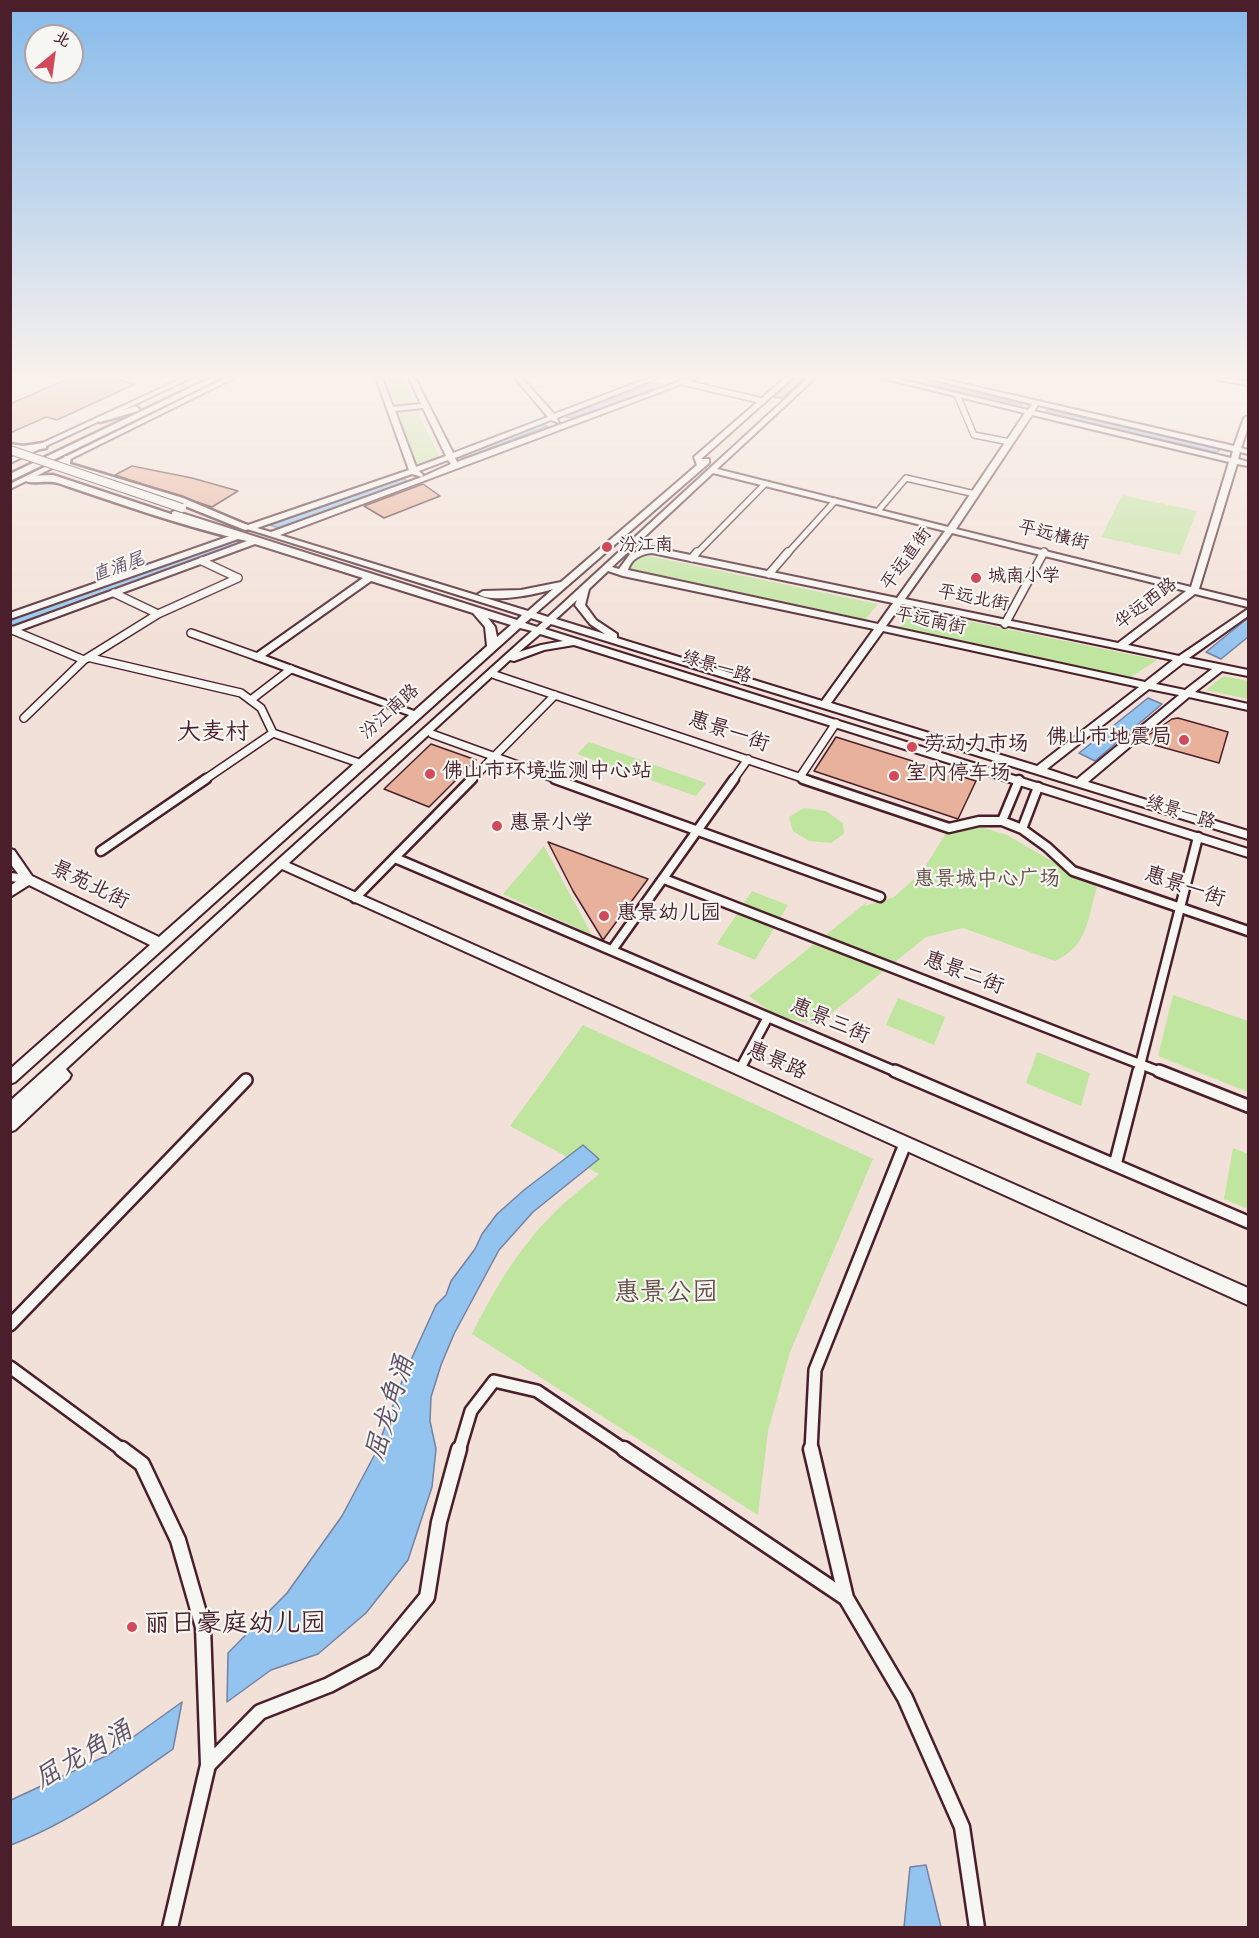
<!DOCTYPE html>
<meta charset="utf-8">
<style>
body{margin:0}
#map{position:relative;width:1259px;height:1938px;overflow:hidden;background:#f2e1d8;font-family:"Indie Flower","LXGW WenKai TC",sans-serif}
canvas{display:block}
.frame{position:absolute;inset:0;border:12px solid #4a1f2b;pointer-events:none}
.north{position:absolute;left:24px;top:24px;width:60px;height:60px;box-sizing:border-box;background:#f6f6f2;border:2px solid #b1a0a2;border-radius:50%;rotate:29deg;font-size:16px;font-weight:700;line-height:24px;text-align:center;color:#4a1f2b}
.north::after{content:'';display:block;margin:auto;width:21px;height:27px;background:#d1495b;clip-path:polygon(50% 0,100% 100%,50% 72%,0 100%)}
</style>
<div id="map">
<canvas width="1259" height="1938"></canvas>
<div class="frame"></div>
<div class="north">北</div>
</div>
<script>
const ctx = document.querySelector('canvas').getContext('2d');
ctx.lineJoin = 'round';
function paint(path, color) { ctx.fillStyle = color; ctx.fill(path, 'evenodd'); }
function stroke(path, color, width, dash) { ctx.strokeStyle = color; ctx.lineWidth = width; ctx.lineCap = dash ? 'butt' : 'round'; ctx.setLineDash(dash || []); ctx.stroke(path); }
function write(font, color, halo, rows, align = 'center') {
  ctx.font = font + ' "Indie Flower","LXGW WenKai TC",sans-serif'; ctx.lineWidth = 4.5; ctx.setLineDash([]); ctx.textBaseline = 'middle'; ctx.strokeStyle = halo; ctx.fillStyle = color; for (const [text, x, y, turn = 0] of rows) {
    ctx.save(); ctx.translate(x, y); ctx.rotate((+turn || 0) * Math.PI / 180); ctx.textAlign = isNaN(turn) ? turn : align; if (halo) ctx.strokeText(text, 0, 0); ctx.fillText(text, 0, 0); ctx.restore();
  }
}
const green = new Path2D(`
 M 387,378 L 403,378 L 415,404 L 396,406 Z
 M 417,412 L 439,455 L 438,458 L 416,464 L 398,414 Z
 M 1122,495 L 1197,511 L 1180,555 L 1101,537 Z
 M 644,555 L 878,604 L 865,620 L 627,569 Z
 M 915,610 L 1157,660 L 1131,677 L 899,628 Z
 M 1224,676 L 1248,681 L 1248,699 L 1206,690 Z
 M 589,742 L 706,783 L 696,796 L 577,754 Z
 M 804,808 L 826,811 L 843,823 L 844,834 L 831,843 L 809,841 L 793,831 L 789,817 Z
 M 981,827 L 1007,835 L 1097,887 C 1087,919 1089,945 1055,961 L 963,928 L 926,937 L 817,1025 L 775,1015 L 749,996 L 867,902 L 865,906 L 894,897 L 922,872 L 949,828 Z
 M 544,846 L 592,935 L 503,894 Z
 M 752,891 L 788,905 L 755,960 L 717,944 Z
 M 1173,995 L 1248,1021 L 1248,1092 L 1158,1056 Z
 M 898,998 L 945,1017 L 934,1045 L 886,1025 Z
 M 583,1025 L 873,1159 L 790,1352 L 768,1431 L 758,1515 L 472,1334 C 493,1292 517,1250 551,1216 C 565,1201 583,1188 599,1174 L 510,1126 Z
 M 1037,1052 L 1090,1073 L 1081,1106 L 1026,1083 Z
 M 1233,1148 L 1248,1154 L 1248,1209 L 1224,1199 Z`);
const water = new Path2D(`
 M 900,378 L 914,378 L 1021,403 L 1022,405 Z
 M 654,383 L 664,385 L 572,418 L 565,417 Z
 M 1048,410 L 1219,449 L 1219,451 L 1215,452 L 1045,412 Z
 M 540,424 L 548,426 L 467,457 L 458,457 Z
 M 404,478 L 406,481 L 404,483 L 280,528 L 269,525 Z
 M 231,539 L 241,543 L 11,626 L 11,618 Z
 M 1248,618 L 1248,637 L 1221,659 L 1206,652 Z
 M 1148,698 L 1162,704 L 1095,761 L 1079,753 Z
 M 583,1145 L 599,1159 L 533,1212 L 499,1250 L 454,1334 L 441,1365 L 431,1397 L 430,1421 L 436,1449 L 432,1487 L 408,1560 L 366,1613 L 318,1654 L 271,1670 L 227,1702 L 228,1653 L 287,1593 L 342,1516 L 375,1454 L 405,1373 L 436,1305 L 446,1295 L 451,1281 L 475,1249 L 482,1234 L 497,1214 L 524,1190 Z
 M 182,1702 L 173,1749 C 122,1785 69,1823 11,1845 L 11,1800 L 108,1755 Z
 M 926,1865 L 941,1927 L 904,1927 L 910,1867 Z`);
const building = new Path2D(`
 M 70,378 L 112,378 L 135,384 L 57,420 L 46,417 L 10,433 L 10,404 Z
 M 794,378 L 805,378 L 782,398 L 774,397 Z
 M 132,466 L 192,478 L 238,491 L 212,507 L 115,475 Z
 M 423,484 L 440,496 L 384,518 L 364,506 Z
 M 1178,718 L 1228,732 L 1219,763 L 1140,741 L 1172,719 Z
 M 836,737 L 976,781 L 958,819 L 814,771 Z
 M 431,744 L 476,760 L 429,807 L 384,789 Z
 M 548,842 L 648,879 L 603,940 L 573,891 Z`);
const streetFar4 = new Path2D(`
 M 682,382 L 763,401
 M 957,395 L 974,435 L 1010,442
 M 878,511 L 906,478 L 975,494
 M 696,554 L 765,484
 M 787,554 L 835,501`);
const streetFar3 = new Path2D(`
 M 692,558 L 697,552
 M 202,561 L 238,578
 M 769,574 L 788,552
 M 114,593 L 158,614
 M 1005,624 L 1044,552
 M 12,630 L 84,660
 M 191,633 L 258,657
 M 91,658 L 241,693 L 261,708 L 273,733 L 362,764
 M 495,675 L 808,780
 M 252,699 L 291,669
 M 24,718 L 84,660 L 158,614 L 238,578
 M 432,734 L 559,780
 M 800,777 L 836,723
 M 204,780 L 273,733
 M 471,780 L 555,695
 M 733,780 L 748,759`);
const streetFar2 = new Path2D(`
 M 555,779 L 880,897
 M 803,779 L 949,828 L 979,821 L 1002,821 L 1022,829 L 1047,847 L 1073,871 L 1248,931
 M 1002,821 L 1019,780
 M 1022,829 L 1038,787
 M 101,851 L 206,779
 M 395,858 L 899,1073
 M 10,877 L 28,879
 M 664,879 L 1163,1073
 M 355,898 L 472,779
 M 612,950 L 734,779
 M 740,1069 L 768,1017
 M 1138,1073 L 1198,837`);
const streetFar1 = new Path2D(`
 M 895,1071 L 1248,1222
 M 1159,1071 L 1248,1106
 M 1115,1165 L 1139,1071
 M 10,1325 L 246,1080
 M 10,1367 L 124,1451
 M 459,1451 L 471,1411 L 494,1381 L 537,1391 L 626,1451
 M 811,1451 L 815,1370 L 905,1144`);
const street = new Path2D(`
 M 122,1449 L 142,1464 L 178,1540 L 203,1627 L 208,1765 L 170,1928
 M 624,1449 L 846,1598
 M 811,1449 L 846,1598 L 905,1698 L 962,1827 L 977,1928
 M 208,1765 L 260,1712 L 329,1685 L 374,1661 L 427,1597 L 439,1522 L 459,1449`);
const secondary = new Path2D(`
 M 183,378 L 191,378 L 10,463 L 10,458 Z
 M 226,378 L 234,378 L 10,489 L 10,484 Z
 M 376,378 L 382,378 L 393,407 L 421,404 L 409,378 L 415,378 L 453,453 L 548,417 L 515,378 L 522,378 L 554,414 L 649,378 L 658,378 L 557,418 L 559,423 L 551,420 L 455,458 L 457,462 L 689,378 L 698,378 L 280,535 L 528,611 L 553,589 C 537,594 493,604 478,594 L 483,591 L 521,590 L 561,582 L 697,465 L 694,457 L 785,378 L 792,378 L 701,459 L 709,459 L 709,463 L 536,613 L 548,617 L 808,378 L 815,378 L 717,469 L 948,527 L 1025,413 L 882,378 L 893,378 L 1028,410 L 1032,404 L 927,378 L 938,378 L 1234,446 L 1244,418 L 1248,416 L 1248,427 L 1241,448 L 1248,450 L 1248,454 L 1240,452 L 1238,459 L 1248,462 L 1248,466 L 1237,464 L 1199,589 L 1248,601 L 1248,607 L 1195,594 L 1128,645 L 1179,656 L 1248,609 L 1248,616 L 1189,658 L 1248,670 L 1248,676 L 1222,671 L 1195,692 L 1248,704 L 1248,710 L 1189,697 L 1088,782 L 1248,831 L 1248,839 L 551,624 L 545,629 L 1248,849 L 1248,857 L 574,645 L 544,650 L 514,661 L 510,660 L 289,863 L 1248,1288 L 1248,1305 L 282,869 L 66,1069 L 71,1075 L 69,1079 L 15,1130 L 10,1132 L 10,1101 L 532,631 L 520,628 L 15,1082 L 10,1084 L 10,1069 L 150,945 L 29,885 L 10,897 L 10,886 L 21,878 L 10,863 L 10,849 L 14,850 L 32,876 L 159,937 L 409,715 L 254,659 L 254,655 L 363,578 L 255,544 L 10,634 L 10,628 L 247,541 L 238,539 L 10,619 L 10,613 L 230,536 L 172,516 L 172,512 L 175,511 L 517,620 L 522,615 L 228,523 L 232,520 L 248,525 L 409,470 ZM 1038,405 L 1233,451 L 1231,458 L 1034,411 ZM 423,408 L 446,456 L 416,467 L 395,411 ZM 1032,415 L 1229,462 L 1191,587 L 956,529 ZM 448,460 L 451,464 L 422,477 L 271,532 L 257,528 L 412,474 L 422,477 L 423,475 L 419,471 ZM 713,473 L 945,531 L 897,598 L 652,547 L 630,554 L 619,569 L 612,567 ZM 952,533 L 1186,591 L 1118,643 L 905,599 ZM 652,553 L 893,603 L 878,624 L 628,570 C 631,559 641,554 652,553 ZM 608,571 L 623,576 L 874,629 L 822,701 L 617,638 L 617,634 L 596,620 L 585,605 L 589,589 ZM 371,581 L 473,613 L 485,627 L 487,646 L 414,711 L 265,656 ZM 577,600 L 575,605 L 590,624 L 605,634 L 556,619 ZM 902,604 L 1173,660 L 1145,682 L 886,626 ZM 488,618 L 511,625 L 497,637 L 495,627 ZM 531,618 L 543,622 L 537,627 L 525,623 ZM 883,631 L 1139,687 L 1037,766 L 831,703 ZM 540,634 L 563,641 L 541,645 L 519,652 ZM 1183,663 L 1212,669 L 1185,690 L 1156,684 ZM 1149,689 L 1179,695 L 1077,779 L 1047,769 Z
 M 1216,378 L 1248,381 L 1248,385 L 1219,380 Z`);
const highway = new Path2D(`
 M 211,378 L 221,378 L 10,481 L 10,474 Z
 M 135,406 L 139,409 L 138,411 L 100,422 L 96,419 Z
 M 43,443 L 46,444 L 46,448 L 23,452 L 10,450 L 10,444 L 23,446 Z
 M 65,456 L 71,456 L 70,464 L 183,498 L 254,528 L 245,530 L 175,502 L 62,467 L 60,465 Z
 M 53,475 L 189,520 L 242,534 L 243,536 L 238,539 C 177,524 117,503 58,483 C 46,479 31,486 22,479 L 27,476 Z`);
const secondaryBridge = new Path2D(`
 M 10,450 L 182,508`);
const markers = [
 [607,547,6,"#d1495b"],
 [976,578,6,"#d1495b"],
 [1184,740,6,"#d1495b"],
 [912,747,6,"#d1495b"],
 [430,774,6,"#d1495b"],
 [894,776,6,"#d1495b"],
 [497,826,6,"#d1495b"],
 [604,916,6,"#d1495b"],
 [132,1627,6,"#d1495b"]
];
const farStreetnames = [
 ["平远横街",1053,537,14],
 ["平远直街",908,560,-54],
 ["平远北街",973,600,11],
 ["华远西路",1147,605,-37],
 ["平远南街",930,623,12],
 ["绿景一路",716,669,17],
 ["汾江南路",391,713,-42],
 ["绿景一路",1180,814,18]
];
const farPoinames = [
 ["汾江南",619,547],
 ["城南小学",988,578]
];
const farWaternames = [
 ["直涌尾",119,569,-20]
];
const streetNames = [
 ["惠景一街",728,734,19],
 ["景苑北街",89,887,26],
 ["惠景一街",1184,889,19],
 ["惠景二街",963,975,21],
 ["惠景三街",829,1023,23],
 ["惠景路",776,1063,24]
];
const poiNames = [
 ["佛山市地震局",1172,740,"right"],
 ["劳动力市场",924,747],
 ["佛山市环境监测中心站",442,774],
 ["室内停车场",906,776],
 ["惠景小学",509,826],
 ["惠景幼儿园",616,916]
];
const parkNames = [
 ["惠景城中心广场",987,882]
];
const quarterNames = [
 ["大麦村",213,735]
];
const nearParknames = [
 ["惠景公园",666,1296]
];
const nearPoinames = [
 ["丽日豪庭幼儿园",144,1627]
];
const nearWaternames = [
 ["屈龙角涌",393,1409,-73],
 ["屈龙角涌",85,1758,-30]
];
paint(green, '#bfe59f');
paint(water, '#93c3ef');
stroke(water, '#7681a1', 1.5);
paint(building, '#e7b19b');
stroke(building, '#4a1f2b', 1.5);
stroke(streetFar4, '#4a1f2b', 8);
stroke(streetFar3, '#4a1f2b', 10);
stroke(streetFar2, '#4a1f2b', 13);
stroke(streetFar1, '#4a1f2b', 16);
stroke(street, '#4a1f2b', 19);
stroke(secondary, '#4a1f2b', 4);
stroke(highway, '#4a1f2b', 5);
stroke(streetFar4, '#f6f6f2', 5);
stroke(streetFar3, '#f6f6f2', 7);
stroke(streetFar2, '#f6f6f2', 8);
stroke(streetFar1, '#f6f6f2', 11);
stroke(street, '#f6f6f2', 14);
paint(secondary, '#f6f6f2');
paint(highway, '#f6f6f2');
stroke(secondaryBridge, '#4a1f2b', 10, []);
stroke(secondaryBridge, '#f6f6f2', 8);
const sky = ctx.createLinearGradient(0, 0, 0, 649);
sky.addColorStop(0, '#86baeb');
sky.addColorStop(0.58, '#f9f2ed');
sky.addColorStop(1, '#f9f2ed00');
ctx.fillStyle = sky;
ctx.fillRect(0, 0, 1259, 649);
for (const [x, y, r, color] of markers) { const dot = new Path2D(); dot.arc(x, y, r, 0, 2 * Math.PI); ctx.fillStyle = color; ctx.fill(dot); stroke(dot, '#f6f6f2', 2); }
write('18px', '#4a1f2b', '#f6f6f2', farStreetnames);
write('18px', '#4a1f2b', '#f6f6f2', farPoinames, 'left');
write('italic 18px', '#605066', '#f6f6f2', farWaternames);
write('21px', '#4a1f2b', '#f6f6f2', streetNames);
write('21px', '#4a1f2b', '#f6f6f2', poiNames, 'left');
write('21px', '#675048', '#f6f6f2', parkNames);
write('24px', '#4a1f2b', '#f6f6f2', quarterNames);
write('26px', '#675048', '#f6f6f2', nearParknames);
write('26px', '#4a1f2b', '#f6f6f2', nearPoinames, 'left');
write('italic 27px', '#605066', '#f6f6f2', nearWaternames);
</script>
